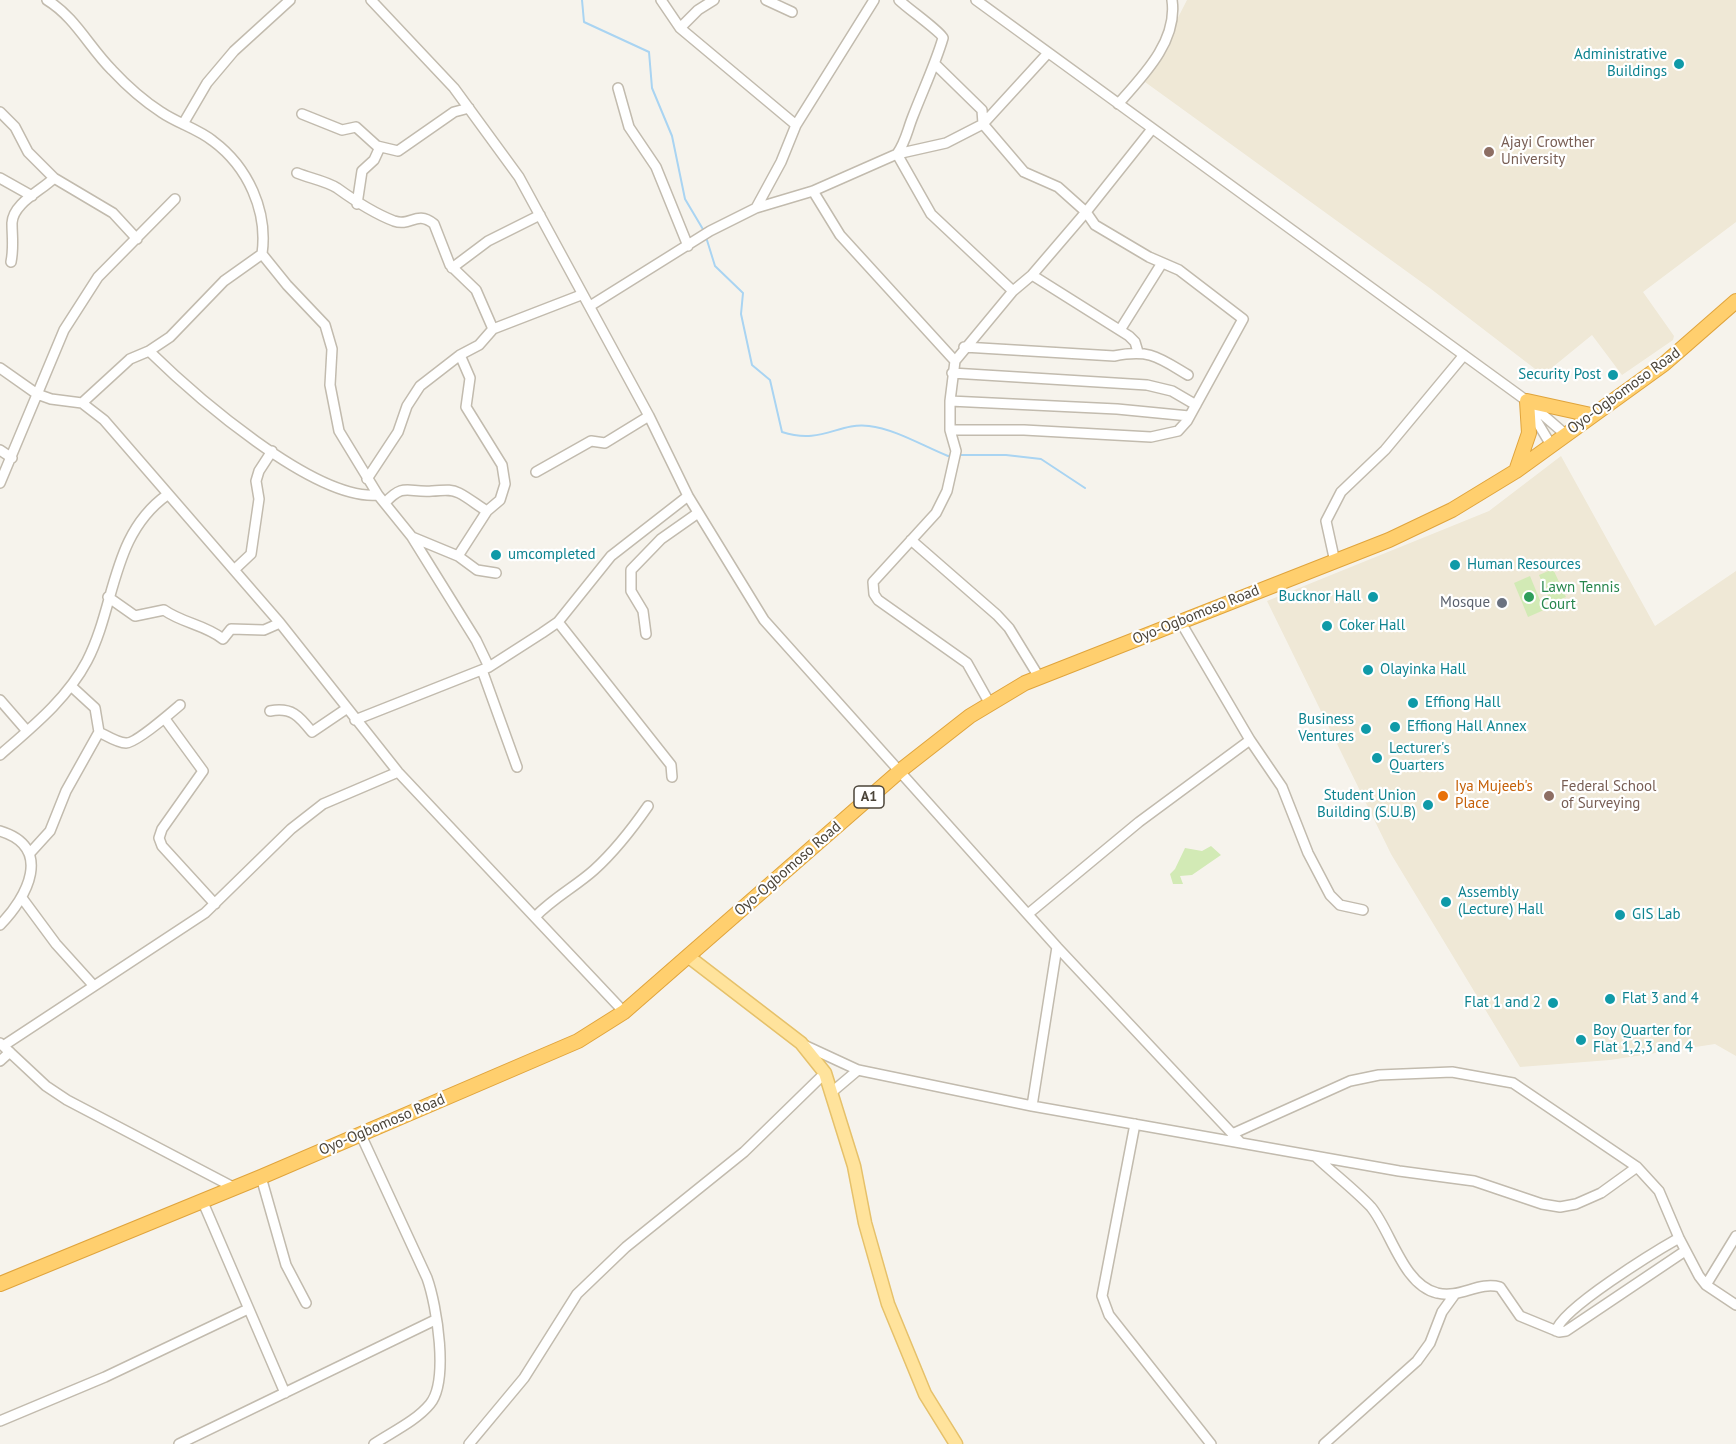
<!DOCTYPE html>
<style>
body{margin:0}
canvas{display:block;background:#f6f3ec}
</style>
<canvas width="1736" height="1444"></canvas>
<script>
const ctx = document.querySelector('canvas').getContext('2d');
ctx.lineJoin = 'round';
function paint(path, color) { ctx.fillStyle = color; ctx.fill(path, 'evenodd'); }
function stroke(path, color, width, dash) { ctx.strokeStyle = color; ctx.lineWidth = width; ctx.lineCap = dash ? 'butt' : 'round'; ctx.setLineDash(dash || []); ctx.stroke(path); }
function write(font, color, halo, rows, align = 'center') {
  ctx.font = font + ' "PT Sans",sans-serif'; ctx.lineWidth = 4.5; ctx.setLineDash([]); ctx.textBaseline = 'middle'; ctx.strokeStyle = halo; ctx.fillStyle = color; for (const [text, x, y, turn = 0] of rows) {
    ctx.save(); ctx.translate(x, y); ctx.rotate((+turn || 0) * Math.PI / 180); ctx.textAlign = isNaN(turn) ? turn : align; if (halo) ctx.strokeText(text, 0, 0); ctx.fillText(text, 0, 0); ctx.restore();
  }
}
const education = new Path2D(`
 M 1187,0 L 1736,0 L 1736,222 L 1643,292 L 1674,336 L 1673,340 L 1622,375 L 1592,335 L 1543,375 L 1431,289 L 1145,82 Z
 M 1561,456 L 1655,626 L 1736,571 L 1736,1056 L 1715,1044 L 1610,1060 L 1520,1067 L 1391,854 L 1267,601 L 1489,511 Z`);
const green = new Path2D(`
 M 1553,569 L 1566,597 L 1551,603 L 1539,575 Z
 M 1530,576 L 1544,610 L 1528,617 L 1514,583 Z
 M 1211,846 L 1221,855 L 1192,875 L 1180,876 L 1183,884 L 1173,884 L 1170,874 L 1175,869 L 1185,848 L 1202,851 Z`);
const stream = new Path2D(`
 M 582,0 L 584,22 L 649,52 L 652,88 L 672,136 L 685,199 L 704,231
 M 706,237 L 715,266 L 743,293 L 741,314 L 752,365 L 770,380 L 782,432 C 822,445 838,422 869,426 C 895,429 923,446 948,456 L 953,455
 M 959,455 L 1006,455 L 1041,459 L 1085,488`);
const minor = new Path2D(`
 M 47,0 C 75,17 89,47 112,70 C 126,85 144,101 161,112 C 177,123 198,129 213,141 C 248,167 268,211 262,254 L 224,281 L 170,337 L 149,351 L 130,359 L 82,403
 M 371,0 L 454,88 L 519,177 L 649,416 L 688,496 L 764,620 L 1057,947 L 1241,1143
 M 661,0 L 680,28 L 796,125
 M 766,0 L 792,12
 M 899,0 C 907,8 941,32 943,38 C 935,65 923,90 913,116 C 907,131 906,141 897,154 L 931,214 L 1013,291
 M 976,0 L 1527,401 L 1565,434
 M 680,28 L 698,10 L 714,0
 M 936,65 L 982,110 L 983,124 L 1024,172 L 1058,187 L 1086,212 L 1095,225 L 1149,257 L 1179,270 L 1243,319 L 1187,421 L 1178,431 L 1151,437 L 1024,430 L 950,430
 M 618,88 L 629,127 L 656,167 L 688,246
 M 1118,104 C 1143,76 1178,41 1172,0
 M 0,112 L 15,127 L 28,152 L 54,178 L 113,213 L 137,239
 M 302,114 L 342,130 L 356,127 L 377,146 L 398,151 L 454,112 L 469,108
 M 183,124 L 207,83 L 234,51 L 290,0
 M 297,173 C 309,178 326,181 337,188 C 355,201 373,213 394,221 C 411,227 416,210 434,224 L 450,265 L 476,290 L 493,329
 M 0,178 L 32,196
 M 813,191 L 840,235 L 955,361
 M 357,204 L 362,171 L 374,160 L 380,147
 M 756,208 L 781,162 L 796,125 L 874,0
 M 262,254 L 287,285 L 325,325 L 332,349 L 330,385 L 339,431 L 378,495 L 412,537 L 476,640 L 489,667
 M 11,262 C 14,247 12,237 12,223 C 13,203 41,191 54,178
 M 452,268 L 488,241 L 540,215
 M 1032,275 L 1129,336 L 1135,342 L 1138,352
 M 590,306 L 710,231 L 756,208 L 813,191 L 897,154 L 946,143 L 983,124 L 1048,53
 M 1120,330 L 1162,263
 M 964,347 L 1114,356 C 1150,349 1158,357 1188,375
 M 149,351 C 193,394 314,501 378,495
 M 0,368 L 37,394 L 51,399 L 82,403 L 104,420 L 280,623 L 398,772 L 624,1012
 M 952,373 L 1147,385 L 1172,391 L 1196,405
 M 950,401 L 1117,409 L 1189,416
 M 1535,410 L 1536,420 L 1551,445
 M 0,450 L 12,458
 M 536,472 L 591,441 L 605,443 L 649,416
 M 367,479 L 398,432 L 407,406 L 420,386 L 460,355 L 479,345 L 493,329 L 581,295
 M 0,483 L 64,330 L 98,277 L 175,199
 M 385,503 C 404,482 408,493 432,491 C 442,491 449,488 459,493 C 469,498 478,506 487,511
 M 412,537 L 458,556 L 477,570 L 496,573
 M 911,540 L 997,615 L 1009,628 L 1039,677
 M 458,556 L 487,511 L 500,500 L 505,484 L 502,465 L 466,407 L 470,378 L 460,355
 M 1335,562 L 1326,521 L 1341,492 L 1385,450 L 1464,355
 M 234,570 L 251,554 L 259,499 L 256,481 L 259,471 L 272,451
 M 108,597 L 135,616 L 164,610 C 182,623 206,625 223,639 L 231,629 L 264,630 L 280,623
 M 1180,621 L 1250,740 L 1282,787 L 1308,853 L 1330,895 L 1340,905 L 1363,910
 M 558,622 L 671,765 L 672,777
 M 646,634 L 643,611 L 631,591 L 631,570 L 661,539 L 698,513
 M 482,670 L 517,767
 M 0,700 L 27,731
 M 990,704 L 967,663 L 878,600 L 874,594 L 873,582 L 936,513 L 947,491 L 956,451 L 950,430 L 950,401 L 955,361 L 1013,291 L 1032,275 L 1086,212 L 1152,129
 M 270,711 C 292,707 299,716 312,732 L 346,709
 M 165,719 L 203,771 L 162,829 L 159,838 L 162,846 L 215,904
 M 355,720 L 489,667 L 542,633 L 558,622 L 611,556 L 688,496
 M 99,732 C 107,736 118,743 126,743 C 135,744 173,711 180,705
 M 0,755 C 32,727 67,699 87,661 C 116,605 111,535 167,495
 M 0,831 C 54,847 27,898 0,925
 M 30,853 L 50,831 L 66,791 L 99,732 L 95,708 L 71,686
 M 22,898 L 56,944 L 94,986
 M 1028,914 L 1139,822 L 1250,740
 M 535,917 C 553,898 575,887 594,870 C 615,851 632,829 648,806
 M 0,1043 L 46,1086 L 67,1100 L 233,1187
 M 804,1045 L 858,1070 L 1032,1106 L 1241,1143 L 1399,1171 L 1474,1181 L 1542,1204 L 1560,1207 L 1576,1204 L 1601,1193 L 1637,1167
 M 3,1046 L 205,913 L 291,829 L 323,804 L 398,772
 M 0,1061 L 10,1052
 M 832,1092 L 858,1070
 M 1032,1106 L 1057,947
 M 1135,1124 L 1102,1296 L 1109,1315 L 1211,1444
 M 360,1133 L 427,1278 C 437,1306 449,1381 430,1404 C 416,1421 392,1432 374,1444
 M 1232,1134 L 1350,1081 L 1379,1075 L 1452,1072 L 1513,1083 L 1637,1167 L 1659,1191 L 1679,1238 L 1699,1276 L 1706,1285 L 1736,1305
 M 1316,1157 C 1334,1174 1354,1189 1371,1207 C 1391,1231 1403,1285 1437,1293 C 1460,1299 1478,1281 1500,1287 L 1520,1316 L 1559,1332 L 1566,1331 L 1685,1251
 M 261,1177 L 286,1265 L 306,1303
 M 202,1200 L 285,1393
 M 1706,1285 L 1736,1236
 M 1556,1331 C 1561,1309 1656,1251 1679,1238
 M 0,1421 L 105,1377 L 248,1309
 M 179,1444 L 435,1320
 M 469,1444 L 524,1378 L 577,1294 L 626,1247 L 744,1152 L 825,1073
 M 1324,1444 L 1417,1361 L 1430,1343 L 1442,1312 L 1455,1294`);
const major = new Path2D(`
 M 689,957 L 801,1043 L 825,1073 L 854,1166 L 865,1223 L 888,1304 L 925,1394 L 956,1444`);
const highway = new Path2D(`
 M 1516,471 L 1529,433 L 1527,401 L 1591,415
 M 0,1284 L 261,1177 L 578,1041 L 624,1012 L 901,770 L 970,716 L 1025,683 L 1389,540 L 1452,510 L 1516,471 L 1664,364 L 1736,301`);
const markers = [
 [1679,64,6,"#0f9aa8"],
 [1489,152,6,"#8d6e63"],
 [1613,375,6,"#0f9aa8"],
 [496,555,6,"#0f9aa8"],
 [1455,565,6,"#0f9aa8"],
 [1373,597,6,"#0f9aa8"],
 [1529,597,6,"#2e9e5b"],
 [1502,603,6,"#6b7280"],
 [1327,626,6,"#0f9aa8"],
 [1368,670,6,"#0f9aa8"],
 [1413,703,6,"#0f9aa8"],
 [1395,727,6,"#0f9aa8"],
 [1366,729,6,"#0f9aa8"],
 [1377,758,6,"#0f9aa8"],
 [1443,796,6,"#e8710a"],
 [1549,796,6,"#8d6e63"],
 [1428,805,6,"#0f9aa8"],
 [1446,902,6,"#0f9aa8"],
 [1620,915,6,"#0f9aa8"],
 [1610,999,6,"#0f9aa8"],
 [1553,1003,6,"#0f9aa8"],
 [1581,1040,6,"#0f9aa8"]
];
const shields = [
 [869,797,30]
];
const shieldNames = [
 ["A1",869,797]
];
const cultureNames = [
 ["Administrative",1667,55,"right"],
 ["Buildings",1667,72,"right"],
 ["Security Post",1601,375,"right"],
 ["umcompleted",508,555],
 ["Human Resources",1467,565],
 ["Bucknor Hall",1361,597,"right"],
 ["Coker Hall",1339,626],
 ["Olayinka Hall",1380,670],
 ["Effiong Hall",1425,703],
 ["Business",1354,720,"right"],
 ["Ventures",1354,737,"right"],
 ["Effiong Hall Annex",1407,727],
 ["Lecturer's",1389,749],
 ["Quarters",1389,766],
 ["Student Union",1416,796,"right"],
 ["Building (S.U.B)",1416,813,"right"],
 ["Assembly",1458,893],
 ["(Lecture) Hall",1458,910],
 ["GIS Lab",1632,915],
 ["Flat 3 and 4",1622,999],
 ["Flat 1 and 2",1541,1003,"right"],
 ["Boy Quarter for",1593,1031],
 ["Flat 1,2,3 and 4",1593,1048]
];
const educationNames = [
 ["Ajayi Crowther",1501,143],
 ["University",1501,160],
 ["Federal School",1561,787],
 ["of Surveying",1561,804]
];
const streetNames = [
 ["Oyo-Ogbomoso Road",1624,391,-36],
 ["Oyo-Ogbomoso Road",1196,615,-22],
 ["Oyo-Ogbomoso Road",788,869,-41],
 ["Oyo-Ogbomoso Road",382,1125,-23]
];
const leisureNames = [
 ["Lawn Tennis",1541,588],
 ["Court",1541,605]
];
const worshipNames = [
 ["Mosque",1490,603]
];
const foodNames = [
 ["Iya Mujeeb's",1455,787],
 ["Place",1455,804]
];
paint(education, '#efe8d6');
paint(green, '#d2eab5');
stroke(stream, '#a9d4f2', 2);
stroke(minor, '#c2bbae', 12);
stroke(major, '#e6c16a', 15);
stroke(highway, '#e0a43c', 16);
stroke(minor, '#fff', 9);
stroke(major, '#ffe39c', 12);
stroke(highway, '#ffcf6e', 14);
for (const [x, y, r, color] of markers) { const dot = new Path2D(); dot.arc(x, y, r, 0, 2 * Math.PI); ctx.fillStyle = color; ctx.fill(dot); stroke(dot, '#fff', 2); }
for (const [x, y, w] of shields) { const box = new Path2D(); box.roundRect(x - w / 2, y - 11, w, 22, 4.5); ctx.fillStyle = '#fff'; ctx.fill(box); stroke(box, '#4b4439', 1.5); }
write('bold 14px', '#4b4439', null, shieldNames);
write('15px', '#0d838f', '#fff', cultureNames, 'left');
write('15px', '#785e54', '#fff', educationNames, 'left');
write('15px', '#4b4439', '#fff', streetNames);
write('15px', '#27864d', '#fff', leisureNames, 'left');
write('15px', '#5b616d', '#fff', worshipNames, 'right');
write('15px', '#c56008', '#fff', foodNames, 'left');
</script>
